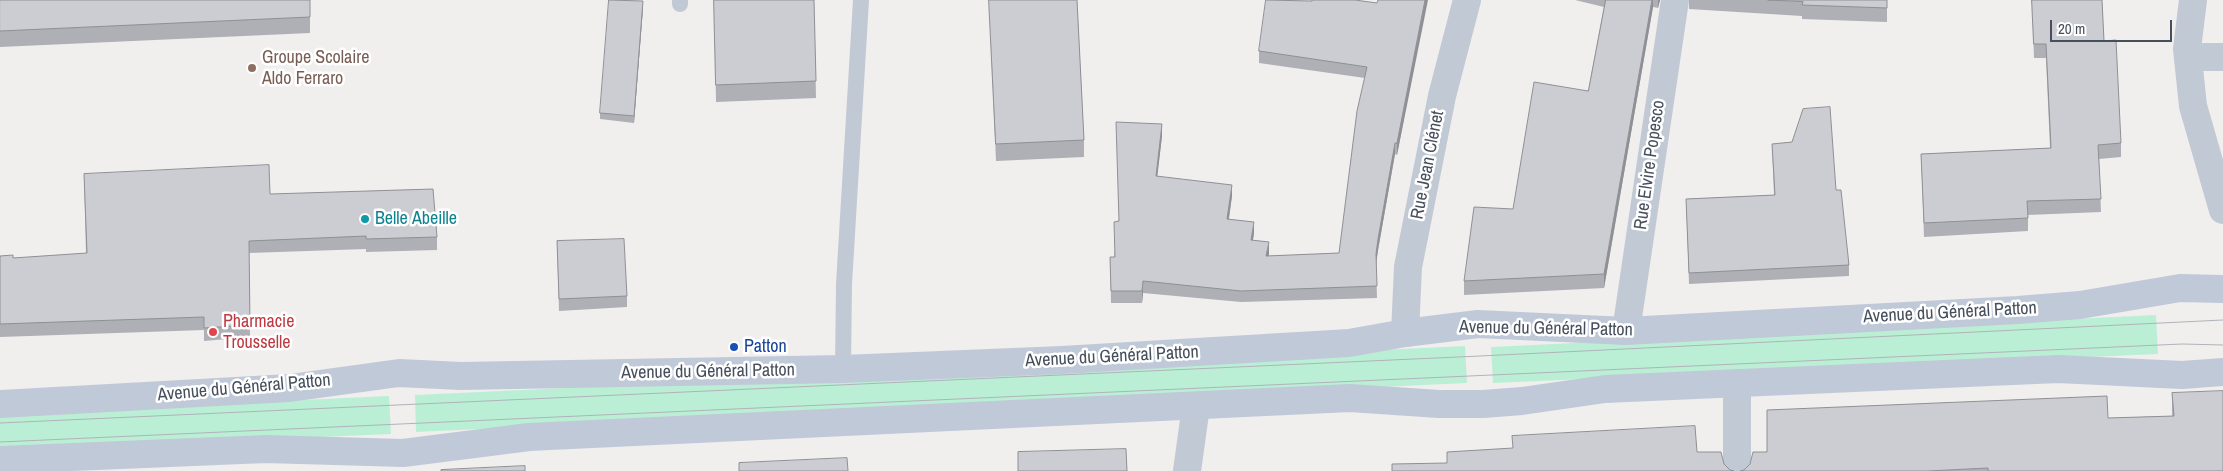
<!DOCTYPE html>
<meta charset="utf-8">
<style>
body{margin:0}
#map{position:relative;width:2223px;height:471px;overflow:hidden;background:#f1eeee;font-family:"Archivo Narrow",sans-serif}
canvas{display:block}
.scale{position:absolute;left:2050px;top:20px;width:122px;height:22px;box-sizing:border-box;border:2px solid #464f5c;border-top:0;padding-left:6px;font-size:15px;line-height:18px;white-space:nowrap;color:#464f5c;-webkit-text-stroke:4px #fff;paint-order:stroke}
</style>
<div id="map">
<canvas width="2223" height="471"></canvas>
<div class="scale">20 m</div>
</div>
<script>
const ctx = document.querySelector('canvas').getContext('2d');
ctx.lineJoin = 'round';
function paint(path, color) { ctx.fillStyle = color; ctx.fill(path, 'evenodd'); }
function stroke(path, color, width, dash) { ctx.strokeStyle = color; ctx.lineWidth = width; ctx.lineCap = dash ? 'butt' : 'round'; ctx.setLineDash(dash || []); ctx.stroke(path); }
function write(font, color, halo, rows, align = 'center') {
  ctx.font = font + ' "Archivo Narrow",sans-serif'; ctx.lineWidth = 5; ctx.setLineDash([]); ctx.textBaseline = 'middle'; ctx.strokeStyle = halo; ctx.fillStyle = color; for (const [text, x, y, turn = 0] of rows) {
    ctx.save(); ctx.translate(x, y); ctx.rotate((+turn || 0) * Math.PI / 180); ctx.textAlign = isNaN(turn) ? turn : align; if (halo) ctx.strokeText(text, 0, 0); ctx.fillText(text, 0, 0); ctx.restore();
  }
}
const green = new Path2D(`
 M 2156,315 L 2158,354 L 1493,383 L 1491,347 Z
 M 1465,346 L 1467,383 L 416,432 L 415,395 Z
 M 389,396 L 391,434 L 0,451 L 0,414 Z`);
const lane = new Path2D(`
 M 680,4 L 680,0
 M 843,369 L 844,284 L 861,0`);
const street = new Path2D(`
 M 2193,0 L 2187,49 L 2193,106 L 2223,210
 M 2188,57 L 2223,57
 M 1626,331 L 1675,0
 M 1405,333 L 1408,267 L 1442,96 L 1467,0
 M 1737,383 L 1737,471
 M 1187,471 L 1196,406`);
const secondary = new Path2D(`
 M 0,404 L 290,388 L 399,373 L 461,376 L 843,369 L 1062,360 L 1349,343 L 1405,333 L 1478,324 L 1626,331 L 2018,310 L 2080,305 L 2180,288 L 2223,289
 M 0,460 L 266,449 L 403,453 L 529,437 L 1350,398 L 1439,404 L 1483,404 L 1522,401 L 1605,389 L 2058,369 L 2182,375 L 2223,372`);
const tram = new Path2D(`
 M 0,423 L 1480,356 L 2223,320
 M 0,442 L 2182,344 L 2223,345`);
const wall = new Path2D(`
 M 0,0 L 310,17 L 310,33 L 0,47 Z
 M 714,0 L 814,0 L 816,98 L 716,102 Z
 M 989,0 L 1077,0 L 1084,140 L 1084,157 L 996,161 Z
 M 1575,0 L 1660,0 L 1658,8 L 1653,7 L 1604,288 L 1464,295 L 1464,281 L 1513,209 L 1588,91 L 1604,7 Z
 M 1689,0 L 1887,0 L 1887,22 L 1802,19 L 1802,16 L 1689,9 Z
 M 2032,0 L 2102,0 L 2104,41 L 2121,143 L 2121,157 L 2099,159 L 2101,212 L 2028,215 L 2028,231 L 1924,237 L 1921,154 L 2050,148 L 2046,58 L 2034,58 Z
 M 1312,1 L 1425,9 L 1397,155 L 1395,154 L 1378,250 L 1376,263 L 1377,298 L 1241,302 L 1143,293 L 1142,303 L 1111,303 L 1110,257 L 1114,257 L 1118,221 L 1162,136 L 1157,176 L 1232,196 L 1229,219 L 1254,233 L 1253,240 L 1269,254 L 1269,256 L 1339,253 L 1365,78 L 1259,63 L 1259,51 Z
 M 643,8 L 634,123 L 600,119 L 600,113 Z
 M 1792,142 L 1836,190 L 1849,265 L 1849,276 L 1689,284 L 1686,199 L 1774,195 L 1772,144 Z
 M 84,174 L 270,194 L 437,237 L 437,250 L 366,252 L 366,249 L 249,253 L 250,337 L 204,341 L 204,330 L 0,337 L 0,256 L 13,258 L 86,254 Z
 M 557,241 L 627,296 L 627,307 L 559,311 Z
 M 2172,393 L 2223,471 L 1740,471 L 1744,470 L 1767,452 L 2108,418 L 2172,416 Z`);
const shadedWall = new Path2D(`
 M 1425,0 L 1428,0 L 1397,155 L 1397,143 Z
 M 1652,0 L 1653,0 L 1653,7 L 1604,288 L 1604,274 Z
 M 1658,0 L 1660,0 L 1658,8 Z
 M 643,1 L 643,8 L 634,123 L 634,116 Z
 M 1162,124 L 1162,136 L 1156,188 L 1156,176 Z
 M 1395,143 L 1395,154 L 1378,250 L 1376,265 L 1376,254 L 1378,239 Z
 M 1232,185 L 1232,196 L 1227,230 L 1227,219 Z
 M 1254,222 L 1254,233 L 1251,251 L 1251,240 Z
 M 1269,242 L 1269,254 L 1266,267 L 1266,256 Z
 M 1143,281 L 1143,293 L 1142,303 L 1142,291 Z`);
const building = new Path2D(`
 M 0,0 L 310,0 L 310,17 L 0,31 Z
 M 609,0 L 643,1 L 634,116 L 600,113 Z
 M 714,0 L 814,0 L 816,81 L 716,85 Z
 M 989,0 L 1077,0 L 1084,140 L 996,144 Z
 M 1266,0 L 1312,1 L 1312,0 L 1355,0 L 1377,3 L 1378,0 L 1425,0 L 1397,143 L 1395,143 L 1378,239 L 1376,254 L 1377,286 L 1241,291 L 1143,281 L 1142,291 L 1111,291 L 1110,257 L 1115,257 L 1114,222 L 1119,221 L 1116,122 L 1162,124 L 1156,176 L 1232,185 L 1227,219 L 1254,222 L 1251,240 L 1269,242 L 1266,256 L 1339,253 L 1357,111 L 1367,67 L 1259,51 Z
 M 1606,0 L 1652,0 L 1604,274 L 1464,281 L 1474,207 L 1513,209 L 1534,82 L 1588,91 Z
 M 1768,0 L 1887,0 L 1887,8 L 1802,5 L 1803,2 Z
 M 2032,0 L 2102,0 L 2104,41 L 2116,40 L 2121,143 L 2098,145 L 2101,199 L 2027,201 L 2028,218 L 1924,223 L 1921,154 L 2051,148 L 2046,44 L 2034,44 Z
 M 1830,107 L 1836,190 L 1841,190 L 1849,265 L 1689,273 L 1686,199 L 1775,195 L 1772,144 L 1792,142 L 1803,109 Z
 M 269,165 L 270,194 L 433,189 L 437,237 L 366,239 L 366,236 L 249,241 L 250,325 L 204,328 L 204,317 L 0,324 L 0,256 L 13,255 L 13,258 L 87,253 L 84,174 Z
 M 624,239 L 627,296 L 559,299 L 557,241 Z
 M 2223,391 L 2223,471 L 1988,471 L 1988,468 L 1928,471 L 1740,471 L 1744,470 L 1750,464 L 1753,452 L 1767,452 L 1767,410 L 2107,396 L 2108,418 L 2174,416 L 2172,393 Z
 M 1695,426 L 1697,452 L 1721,452 L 1724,464 L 1730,470 L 1734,471 L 1392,471 L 1392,464 L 1447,463 L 1447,452 L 1513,448 L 1512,436 Z
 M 1126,449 L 1127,471 L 1018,471 L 1018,452 Z
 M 847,458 L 848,471 L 739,471 L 739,463 Z
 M 525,466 L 525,471 L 441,471 L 441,470 Z`);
const markers = [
 [252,68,5,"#8d6e63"],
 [365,219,5,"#0f9aa8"],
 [213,332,5,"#e0444e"],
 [734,347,5,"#1a4fb4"]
];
const educationNames = [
 ["Groupe Scolaire",262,58],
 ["Aldo Ferraro",262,79]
];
const streetNames = [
 ["Rue Jean Clénet",1428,165,-79],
 ["Rue Elvire Popesco",1650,165,-82],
 ["Avenue du Général Patton",1950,313,-3],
 ["Avenue du Général Patton",1546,329,1],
 ["Avenue du Général Patton",1112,357,-3],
 ["Avenue du Général Patton",708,372,-1],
 ["Avenue du Général Patton",244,388,-5]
];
const cultureNames = [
 ["Belle Abeille",375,219]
];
const healthNames = [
 ["Pharmacie",223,322],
 ["Trousselle",223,343]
];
const transitNames = [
 ["Patton",744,347]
];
paint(green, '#bbefd5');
stroke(lane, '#c1c9d4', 16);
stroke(street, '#c1c9d4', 28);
stroke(secondary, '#c0c9d8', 28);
stroke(tram, '#b0b3b9', 1);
paint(wall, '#afb0b5');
paint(shadedWall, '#8e9094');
paint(building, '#cbcdd3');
stroke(building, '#8e9094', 1);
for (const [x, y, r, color] of markers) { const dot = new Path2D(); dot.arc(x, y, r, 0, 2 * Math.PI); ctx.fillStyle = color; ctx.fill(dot); stroke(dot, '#fff', 2); }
write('18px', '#785e54', '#fff', educationNames, 'left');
write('18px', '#464f5c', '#fff', streetNames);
write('18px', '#0d838f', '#fff', cultureNames, 'left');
write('18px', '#be3a42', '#fff', healthNames, 'left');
write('18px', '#164399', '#fff', transitNames, 'left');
</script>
